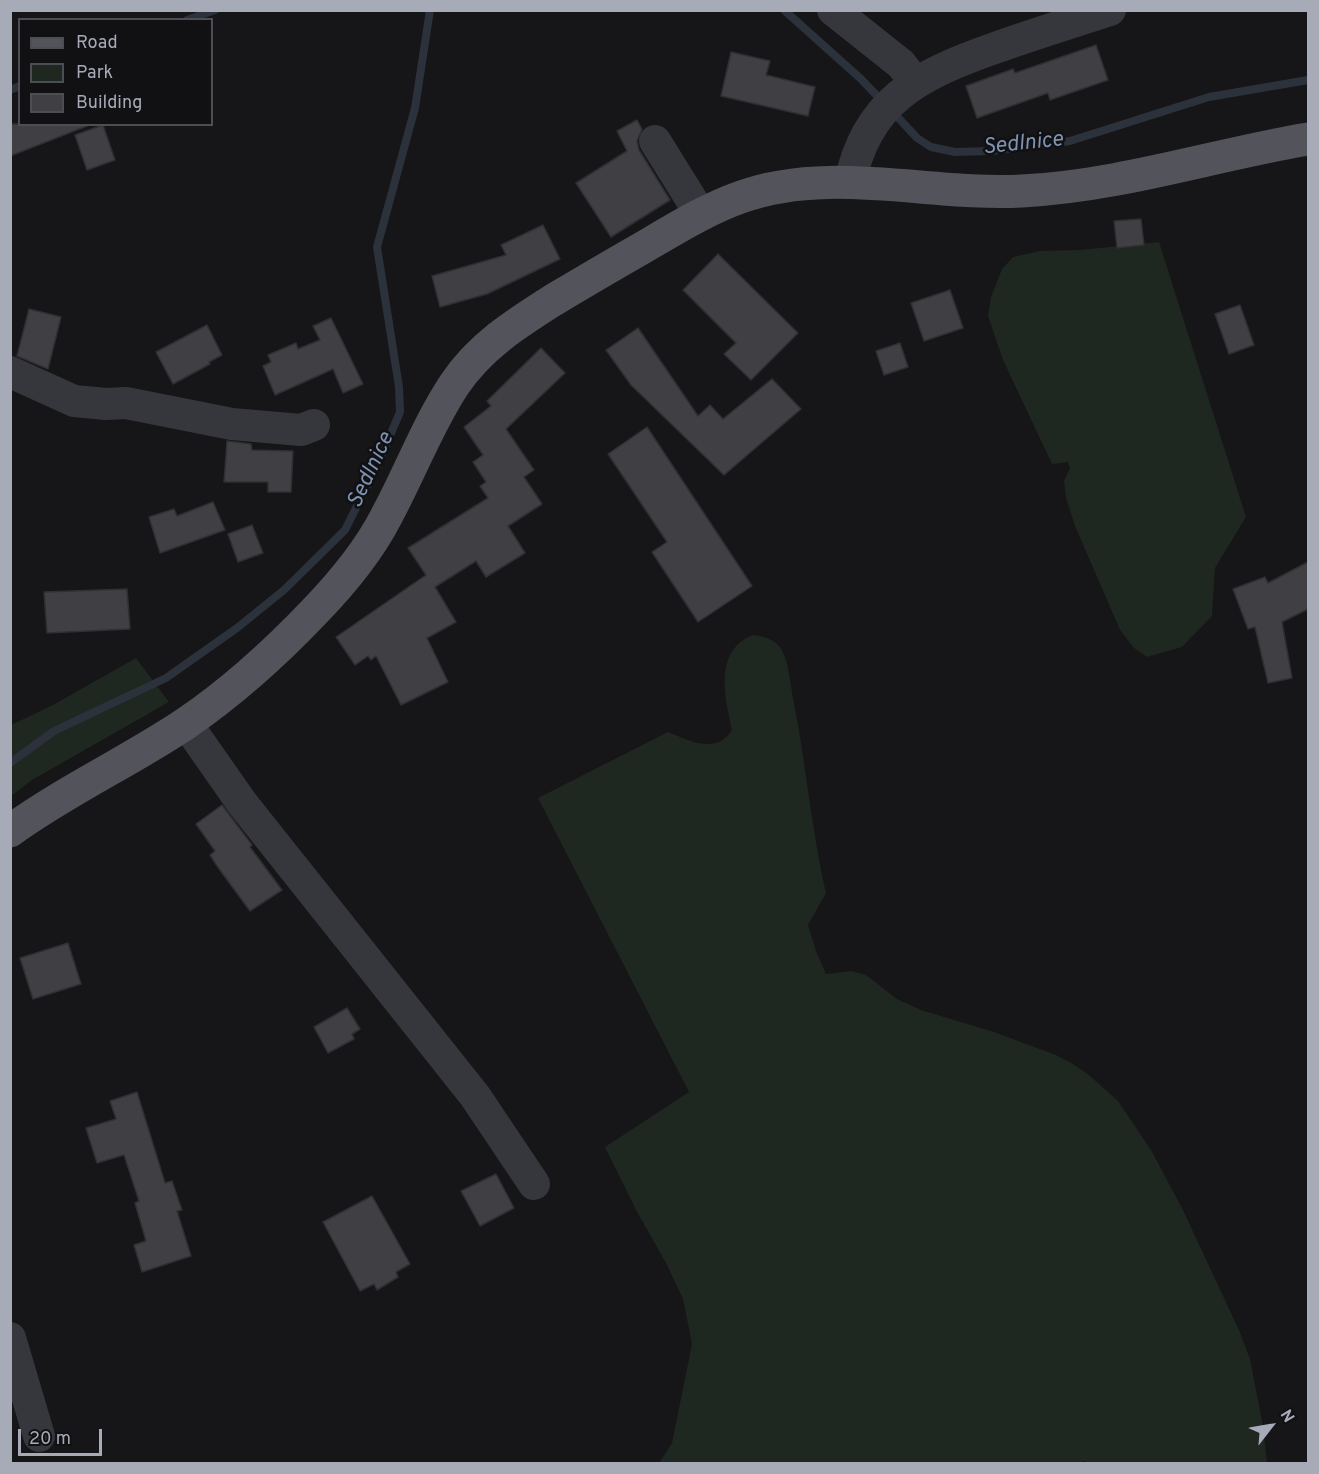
<!DOCTYPE html>
<style>
body{margin:0}
#map{position:relative;width:1319px;height:1474px;overflow:hidden;background:#161517;font-family:Overpass,sans-serif}
canvas{display:block}
.frame{position:absolute;inset:0;border:12px solid #a7aab7;pointer-events:none}
.legend{position:absolute;left:18px;top:18px;width:195px;height:108px;box-sizing:border-box;background:#111012;border:2px solid #4d4e54;margin:0;padding:8px 10px;list-style:none;font-size:18px;color:#a7aab7}
.legend li{display:flex;align-items:center;gap:12px;height:30px}
.legend b{width:30px;border:2px solid #4d4e54}
.north{position:absolute;left:1241px;top:1396px;width:60px;height:60px;-webkit-text-stroke:4px #111012;paint-order:stroke;rotate:59deg;font-size:16px;font-weight:700;line-height:24px;text-align:center;color:#a7aab7}
.north::after{content:'';display:block;margin:auto;width:21px;height:27px;background:#a7aab7;clip-path:polygon(50% 0,100% 100%,50% 72%,0 100%)}
.scale{position:absolute;left:18px;top:1429px;width:84px;height:27px;box-sizing:border-box;border:3px solid #a7aab7;border-top:0;padding-left:8px;font-size:18px;line-height:21px;white-space:nowrap;color:#a7aab7;-webkit-text-stroke:4px #111012;paint-order:stroke}
</style>
<div id="map">
<canvas width="1319" height="1474"></canvas>
<div class="frame"></div>
<ul class="legend">
<li><b style="height:8px;background:#52535b"></b>Road</li>
<li><b style="height:16px;background:#1f2721"></b>Park</li>
<li><b style="height:16px;background:#403f44"></b>Building</li>
</ul>
<div class="north">N</div>
<div class="scale">20 m</div>
</div>
<script>
const ctx = document.querySelector('canvas').getContext('2d');
ctx.lineJoin = 'round';
function paint(path, color) { ctx.fillStyle = color; ctx.fill(path, 'evenodd'); }
function stroke(path, color, width, dash) { ctx.strokeStyle = color; ctx.lineWidth = width; ctx.lineCap = dash ? 'butt' : 'round'; ctx.setLineDash(dash || []); ctx.stroke(path); }
function write(font, color, halo, rows, align = 'center') {
  ctx.font = font + ' Overpass,sans-serif'; ctx.lineWidth = 5; ctx.setLineDash([]); ctx.textBaseline = 'middle'; ctx.strokeStyle = halo; ctx.fillStyle = color; for (const [text, x, y, turn = 0] of rows) {
    ctx.save(); ctx.translate(x, y); ctx.rotate((+turn || 0) * Math.PI / 180); ctx.textAlign = isNaN(turn) ? turn : align; if (halo) ctx.strokeText(text, 0, 0); ctx.fillText(text, 0, 0); ctx.restore();
  }
}
const green = new Path2D(`
 M 1159,242 L 1246,517 L 1215,568 L 1212,616 L 1182,647 L 1147,657 L 1134,648 L 1120,630 L 1075,526 L 1066,498 L 1064,481 L 1070,468 L 1068,462 L 1052,464 L 1003,360 L 988,316 L 991,297 L 1002,269 L 1013,257 L 1040,251 L 1080,250 Z
 M 753,635 C 763,636 775,639 781,649 C 788,659 791,685 793,698 C 806,762 811,828 826,893 L 808,925 L 816,951 L 826,974 L 851,971 L 866,975 L 897,999 L 921,1010 L 994,1032 L 1056,1055 L 1073,1064 L 1089,1075 L 1118,1101 L 1151,1150 L 1182,1208 L 1239,1330 L 1250,1359 L 1263,1426 L 1267,1463 L 1092,1464 L 1084,1461 L 1079,1464 L 659,1463 L 672,1443 L 692,1344 L 683,1299 L 667,1265 L 636,1210 L 605,1147 L 689,1092 L 538,798 L 668,732 C 690,741 716,755 732,730 C 725,696 713,651 753,635 Z
 M 136,658 L 169,702 L 32,780 L 11,796 L 11,725 L 53,705 Z`);
const stream = new Path2D(`
 M 784,10 L 861,79 L 883,102
 M 187,20 L 215,10
 M 10,90 L 20,86
 M 892,111 L 917,138 L 931,147 L 955,152 L 992,151 L 1070,141 L 1209,97 L 1308,80
 M 10,763 L 54,731 L 166,678 L 237,628 L 284,590 L 345,530 L 378,464 L 400,412 L 399,387 L 377,247 L 415,108 L 430,10`);
const building = new Path2D(`
 M 1096,45 L 1108,80 L 1050,100 L 1048,93 L 977,118 L 966,86 L 1013,69 L 1015,73 Z
 M 731,52 L 770,61 L 766,75 L 815,87 L 808,116 L 721,96 Z
 M 637,120 L 642,129 L 637,141 L 639,150 L 670,200 L 611,237 L 576,183 L 627,151 L 617,131 Z
 M 10,124 L 87,124 L 87,126 L 10,156 Z
 M 103,125 L 115,160 L 87,170 L 75,135 Z
 M 1141,219 L 1144,245 L 1117,248 L 1114,221 Z
 M 543,225 L 560,259 L 487,294 L 440,307 L 432,276 L 506,255 L 501,245 Z
 M 718,254 L 798,333 L 751,380 L 724,354 L 736,343 L 683,290 Z
 M 950,290 L 963,328 L 924,341 L 911,303 Z
 M 1240,305 L 1254,345 L 1229,354 L 1215,314 Z
 M 29,309 L 61,317 L 48,369 L 17,356 Z
 M 331,318 L 363,384 L 343,393 L 333,369 L 275,395 L 263,366 L 271,362 L 268,355 L 296,343 L 298,349 L 320,340 L 313,326 Z
 M 207,325 L 222,355 L 209,362 L 210,364 L 173,384 L 156,352 Z
 M 638,328 L 698,416 L 710,405 L 723,419 L 772,379 L 801,409 L 724,475 L 631,385 L 606,350 Z
 M 900,343 L 908,367 L 884,375 L 876,351 Z
 M 541,348 L 565,373 L 506,429 L 534,470 L 524,477 L 542,504 L 508,526 L 525,553 L 486,577 L 476,561 L 435,587 L 456,622 L 427,638 L 448,682 L 401,705 L 376,656 L 371,660 L 368,656 L 355,665 L 336,637 L 426,575 L 408,548 L 488,498 L 480,486 L 486,482 L 473,462 L 483,455 L 464,427 L 491,406 L 487,401 Z
 M 647,427 L 752,586 L 698,622 L 652,552 L 667,542 L 608,454 Z
 M 227,441 L 251,444 L 252,450 L 293,451 L 291,492 L 268,492 L 268,482 L 224,482 Z
 M 213,502 L 225,530 L 160,553 L 149,517 L 174,509 L 177,516 Z
 M 252,525 L 263,553 L 238,562 L 228,534 Z
 M 1308,562 L 1308,609 L 1282,622 L 1292,678 L 1268,683 L 1255,627 L 1248,629 L 1233,589 L 1265,577 L 1268,583 Z
 M 127,589 L 130,629 L 47,633 L 44,592 Z
 M 222,805 L 252,845 L 250,847 L 282,890 L 250,911 L 217,866 L 210,855 L 215,851 L 196,824 Z
 M 68,943 L 81,984 L 33,999 L 20,958 Z
 M 347,1008 L 360,1029 L 352,1034 L 354,1039 L 328,1053 L 314,1027 Z
 M 137,1092 L 165,1183 L 172,1181 L 182,1210 L 177,1211 L 191,1256 L 142,1272 L 134,1245 L 146,1241 L 135,1203 L 139,1201 L 124,1155 L 97,1163 L 86,1128 L 116,1119 L 110,1101 Z
 M 496,1174 L 514,1208 L 480,1226 L 461,1191 Z
 M 372,1196 L 410,1264 L 396,1272 L 398,1277 L 377,1290 L 374,1284 L 360,1291 L 323,1222 Z`);
const minor = new Path2D(`
 M 833,10 L 901,64 L 915,82
 M 655,141 L 701,215
 M 850,183 C 866,101 919,75 992,49 C 1031,35 1070,23 1110,10
 M 10,372 L 74,401 L 106,404 L 126,403 L 232,424 L 301,430 L 314,425
 M 186,723 L 242,803 L 475,1096 L 534,1184
 M 10,1338 L 39,1436`);
const major = new Path2D(`
 M 10,831 C 65,791 128,762 185,724 C 232,692 276,652 315,611 C 342,583 368,552 386,517 C 410,473 427,426 454,385 C 480,346 517,323 555,299 C 582,283 609,267 637,251 C 670,232 704,210 741,197 C 829,165 931,196 1022,191 C 1120,186 1213,155 1308,139`);
const waterNames = [
 ["Sedlnice",1023,145,-6],
 ["Sedlnice",372,471,-65]
];
paint(green, '#1f2721');
stroke(stream, '#2c323b', 8);
paint(building, '#403f44');
stroke(building, '#302f33', 1.5);
stroke(minor, '#36373c', 32);
stroke(major, '#52535b', 33);
write('italic 22px', '#7e93b2', '#111012', waterNames);
</script>
